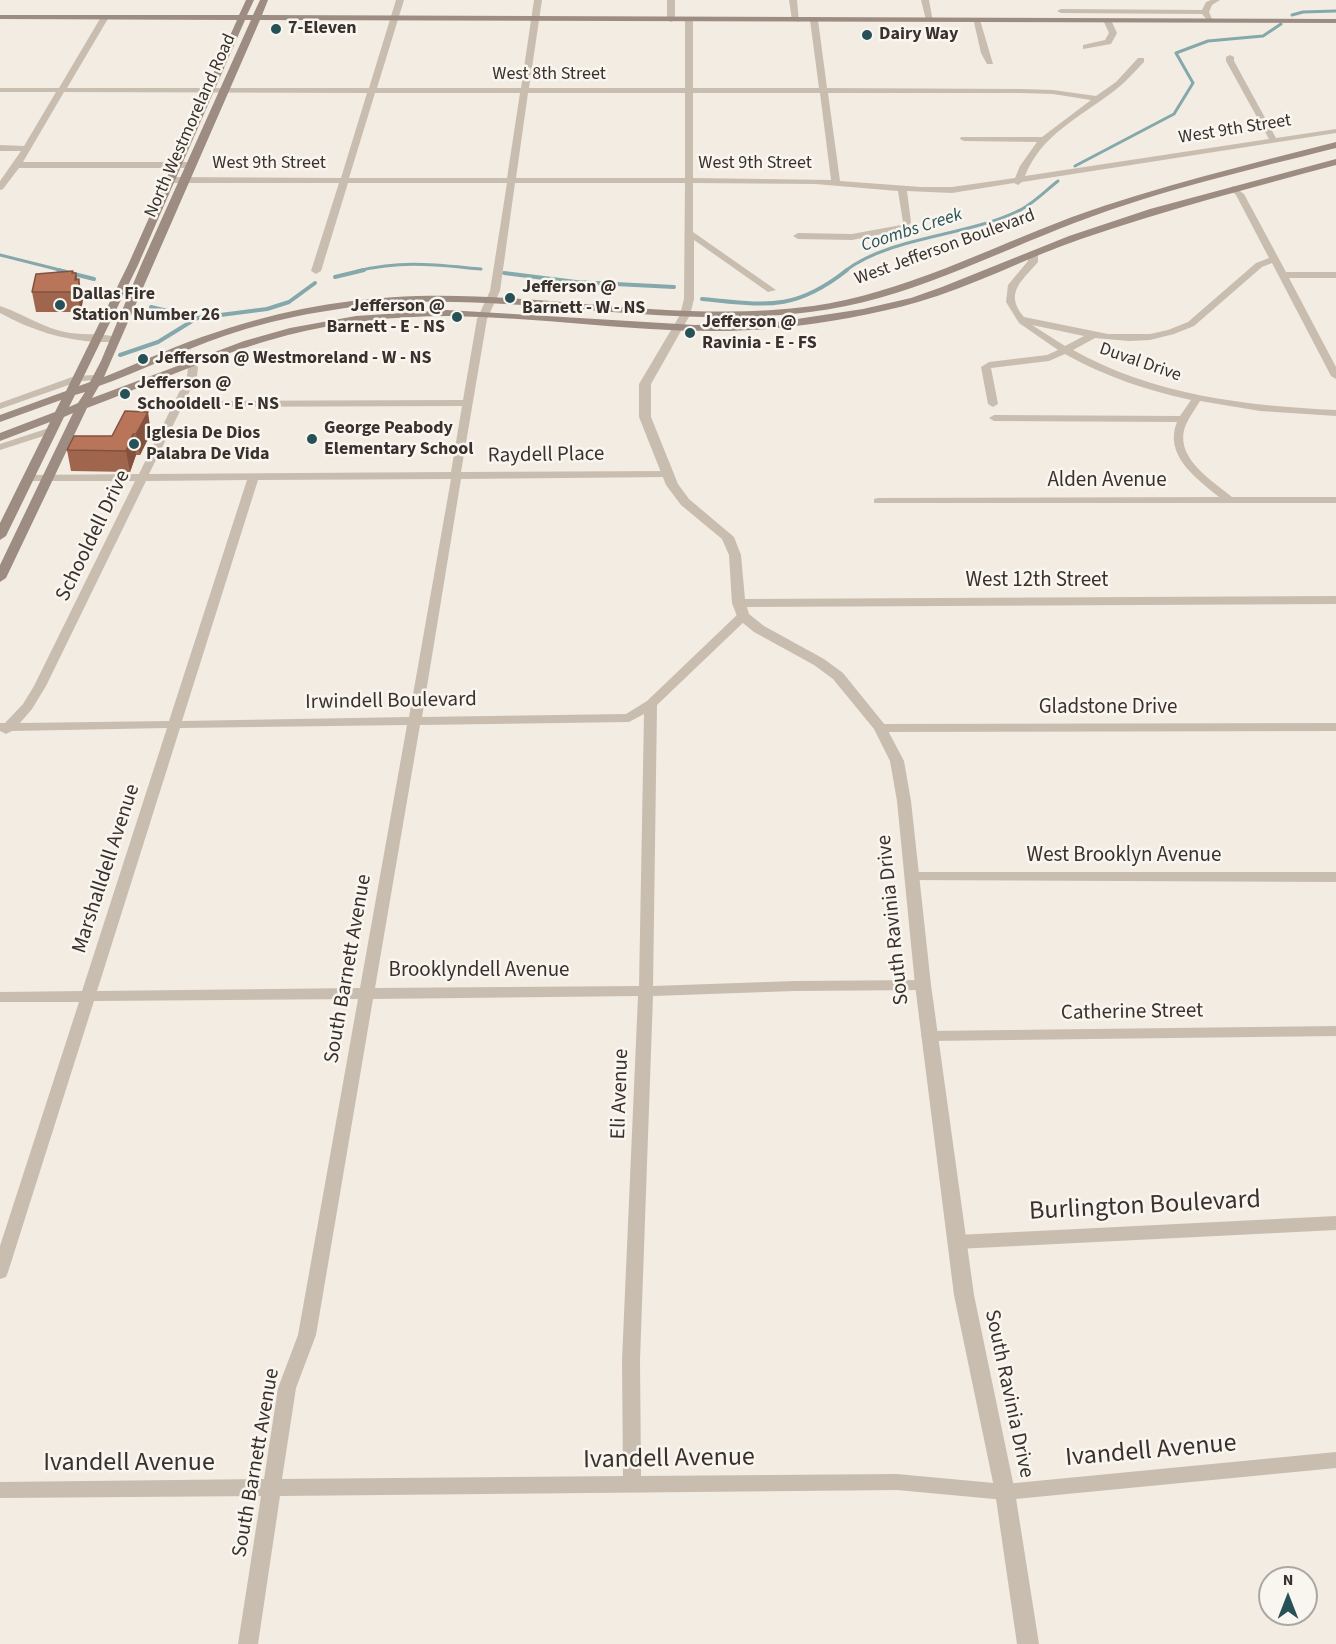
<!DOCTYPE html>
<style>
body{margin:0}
#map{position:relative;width:1336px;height:1644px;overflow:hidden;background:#f2ece3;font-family:"Source Sans 3",sans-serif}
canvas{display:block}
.north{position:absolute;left:1258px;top:1566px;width:60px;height:60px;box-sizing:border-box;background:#f9f5ef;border:2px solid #aca7a1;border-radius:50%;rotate:0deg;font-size:16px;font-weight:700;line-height:24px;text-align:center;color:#39312d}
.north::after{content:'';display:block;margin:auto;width:21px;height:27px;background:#265156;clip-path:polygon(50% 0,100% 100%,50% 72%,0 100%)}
</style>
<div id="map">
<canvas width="1336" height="1644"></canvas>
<div class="north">N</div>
</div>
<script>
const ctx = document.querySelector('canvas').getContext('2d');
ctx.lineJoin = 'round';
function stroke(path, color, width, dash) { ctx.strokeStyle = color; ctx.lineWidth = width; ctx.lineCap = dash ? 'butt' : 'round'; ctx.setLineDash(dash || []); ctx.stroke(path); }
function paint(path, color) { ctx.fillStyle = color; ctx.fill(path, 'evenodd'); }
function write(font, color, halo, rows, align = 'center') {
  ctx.font = font + ' "Source Sans 3",sans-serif'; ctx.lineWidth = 5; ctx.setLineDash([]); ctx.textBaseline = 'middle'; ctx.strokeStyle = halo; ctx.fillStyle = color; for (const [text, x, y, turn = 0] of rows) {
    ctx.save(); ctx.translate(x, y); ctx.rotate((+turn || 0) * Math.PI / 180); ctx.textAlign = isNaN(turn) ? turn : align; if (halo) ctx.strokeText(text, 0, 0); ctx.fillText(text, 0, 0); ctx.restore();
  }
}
const streamFar1 = new Path2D(`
 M 1292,15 L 1303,12 L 1336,11
 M 1075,166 L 1174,114 L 1193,83 L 1176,53 L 1208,41 L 1263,36 L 1281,24
 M 0,255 L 64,271
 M 358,271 C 403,260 436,265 481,269
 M 845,271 C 889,237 967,236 1018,211 C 1032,205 1045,191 1058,181`);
const stream = new Path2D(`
 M 58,270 L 94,279
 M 504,273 L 576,282 L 674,287
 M 335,277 L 364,270
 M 702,299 C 766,305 794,312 847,270
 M 151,307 L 197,318
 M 120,355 L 158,342 L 197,318 L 267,309 L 289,302 L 315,283`);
const minor = new Path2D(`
 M 396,0 L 404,0 L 377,88 L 521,88 L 534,0 L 542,0 L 529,88 L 685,88 L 685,20 L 689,18 L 693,20 L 693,88 L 819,88 L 810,20 L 814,18 L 818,20 L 827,88 L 1021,89 L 1053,90 L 1096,96 L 1116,82 L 1138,58 L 1144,58 L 1144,62 C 1134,72 1125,83 1114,91 C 1080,117 1041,135 1025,176 L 1269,139 L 1226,61 L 1226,57 L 1230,55 L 1234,57 L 1234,61 L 1276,138 L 1336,129 L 1336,133 L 1022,182 L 1018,185 L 1014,183 L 952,193 L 907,191 L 911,222 L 907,229 L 852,240 L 798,239 L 793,236 L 798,233 L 852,234 L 901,225 L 903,222 L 898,191 L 815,184 L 693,183 L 693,232 L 776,290 L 768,292 L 694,240 L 694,299 L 690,315 L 685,318 L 680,315 L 684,299 L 685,183 L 515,183 L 500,291 L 487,319 L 461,472 L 669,471 L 674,474 L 669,477 L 461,479 L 422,717 L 626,714 L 647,701 L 739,613 L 747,613 L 749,616 L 747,619 L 657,705 L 653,986 L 795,981 L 923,980 L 928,981 L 930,985 L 928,989 L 923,990 L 795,991 L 653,996 L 640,1360 L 641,1476 L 897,1474 L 1005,1484 L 1336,1452 L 1336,1468 L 1005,1500 L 897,1490 L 280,1496 L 258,1644 L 238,1644 L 261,1496 L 0,1498 L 0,1482 L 264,1479 L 278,1388 L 298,1335 L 358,999 L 94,1001 L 8,1272 L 6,1277 L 0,1279 L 0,1246 L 79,1002 L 0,1002 L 0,992 L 82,991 L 167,728 L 12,731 L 6,734 L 0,731 L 0,723 L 5,723 L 23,704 L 34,686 L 135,481 L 28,481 L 23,478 L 28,475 L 139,474 L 187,376 L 188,368 L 168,352 L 173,349 L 198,367 L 197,376 L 185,401 L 463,400 L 477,319 L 490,291 L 507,183 L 348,183 L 321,271 L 316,274 L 311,271 L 339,183 L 170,183 L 166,180 L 170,177 L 341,178 L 367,93 L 64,92 L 23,162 L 191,162 L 195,165 L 191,168 L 19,168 L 3,189 L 0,190 L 0,181 L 21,151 L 0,151 L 0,145 L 24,146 L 56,92 L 0,92 L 0,88 L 59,88 L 101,17 L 105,15 L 109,17 L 67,88 L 369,88 ZM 375,93 L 520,93 L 507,178 L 349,178 ZM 528,93 L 685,93 L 685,178 L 516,178 ZM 693,93 L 820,93 L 831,180 L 693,178 ZM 828,93 L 1021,93 L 1053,94 L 1091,100 L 1042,137 L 961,137 L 960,139 L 964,141 L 1037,142 L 1020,166 L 1015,178 L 952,187 L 921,187 L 840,181 ZM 462,406 L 451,472 L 149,474 L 182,407 ZM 451,479 L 409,717 L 182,721 L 258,480 ZM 247,480 L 169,721 L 20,723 L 32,709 L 46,686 L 146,481 ZM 644,714 L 639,986 L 375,988 L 420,725 L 629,722 ZM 407,725 L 360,988 L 97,991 L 180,728 ZM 638,996 L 622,1360 L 623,1476 L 282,1479 L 296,1388 L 316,1335 L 373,999 Z
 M 667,0 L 675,0 L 675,20 L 671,22 L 667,20 Z
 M 789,0 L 797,0 L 799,22 L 792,20 Z
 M 921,0 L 929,0 L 933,22 L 926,20 Z
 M 1211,0 L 1220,0 L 1212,5 L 1209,12 L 1212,19 L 1208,21 L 1202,14 L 1061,13 L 1057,11 L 1061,9 L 1202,10 L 1206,2 Z
 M 973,18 L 980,20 L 993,64 L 987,64 L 981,53 Z
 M 1107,18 L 1111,20 L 1117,33 L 1111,44 L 1083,49 L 1083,45 L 1105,40 L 1109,33 L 1103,20 Z
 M 1233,186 L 1244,194 L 1286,272 L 1336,272 L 1336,278 L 1289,278 L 1336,367 L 1336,379 L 1331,376 L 1272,263 L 1262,267 L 1194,326 L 1174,334 L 1150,340 L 1129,341 L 1095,338 L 1073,350 C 1153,395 1246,406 1336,410 L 1336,416 L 1260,411 L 1200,401 C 1194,411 1187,420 1184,430 C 1177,460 1213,481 1232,497 L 1336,497 L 1336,503 L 874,503 L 874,499 L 878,498 L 1219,497 C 1197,479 1163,455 1177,422 L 994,421 L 989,418 L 994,415 L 1180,416 L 1191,400 C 1148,391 1104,376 1065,354 L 1049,361 L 991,368 L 998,404 L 993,407 L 988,404 L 981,367 L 989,362 L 1047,355 L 1058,350 L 1019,323 L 1006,302 L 1008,285 L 1028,261 L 1028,254 L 1033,251 L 1038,254 L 1038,262 C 1023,280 1003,293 1024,317 L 1108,334 L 1150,334 L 1168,330 L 1188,322 L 1256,263 L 1269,258 L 1236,195 L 1229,189 ZM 1032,325 L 1084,336 L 1065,346 Z
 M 0,306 C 24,314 44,329 70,333 C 82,335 111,333 120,339 C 114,343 105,342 98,342 C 62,340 31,330 0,313 Z
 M 96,375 L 101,378 L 100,380 L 80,381 L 0,409 L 0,403 L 75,376 Z
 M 52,427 L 56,428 L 56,432 L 0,450 L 0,444 Z
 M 1336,723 L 1336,731 L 880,732 L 874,728 L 880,724 Z
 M 912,872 L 1336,872 L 1336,882 L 907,880 L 905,877 Z
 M 1336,1026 L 1336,1036 L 929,1041 L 924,1040 L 921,1036 L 924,1032 L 929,1031 Z
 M 1336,1216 L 1336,1230 L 957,1249 L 951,1247 L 949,1242 L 951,1237 L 957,1235 Z`);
const tertiary = new Path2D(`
 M 685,312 L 690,315 L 651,384 L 651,417 L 678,484 L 689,499 L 734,537 L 741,555 L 745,599 L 1336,596 L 1336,604 L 747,607 L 749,614 L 764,626 L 824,659 L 843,673 L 885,725 L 904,761 L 911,801 L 931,985 L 974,1295 L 1015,1492 L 1039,1644 L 1017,1644 L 995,1492 L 954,1295 L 915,985 L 897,801 L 890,761 L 874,729 L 833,679 L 814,665 L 754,632 L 738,619 L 732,603 L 729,555 L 722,539 L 681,505 L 666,485 L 639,417 L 639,384 L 680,315 Z`);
const secondary = new Path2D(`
 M 246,0 L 254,0 L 247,15 L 253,15 L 260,0 L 268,0 L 262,15 L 1336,19 L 1336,23 L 260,20 L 104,377 C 142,362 178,344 217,332 C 281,310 350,298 417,296 C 549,292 681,324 813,306 C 903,293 987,249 1072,217 C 1158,186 1247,165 1336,142 L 1336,148 C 1249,170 1161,190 1077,222 C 990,255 904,301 810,312 C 679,329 550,299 419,302 C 354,304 286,315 224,336 C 181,351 141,371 99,386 L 92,398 L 244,341 L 290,328 L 356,316 L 447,310 L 695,325 L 777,322 L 863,309 L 911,298 L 942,287 L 1069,236 L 1150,209 L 1336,159 L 1336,165 C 1250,188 1165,210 1081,239 C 1026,258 974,286 918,302 C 873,315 825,323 778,328 C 668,339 558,317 448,316 C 396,316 339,322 288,335 C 219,353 153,383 87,408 L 6,578 L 0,582 L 0,565 L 73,413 L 64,417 L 6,536 L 0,540 L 0,523 L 50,422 L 0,441 L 0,433 L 55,412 L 61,400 L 0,422 L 0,415 L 66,391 L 128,265 L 237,20 L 0,19 L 0,15 L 239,15 ZM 245,20 L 251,20 L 141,265 L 101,361 L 90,382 L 79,386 L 138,265 ZM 85,392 L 78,403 L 69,407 L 75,395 Z`);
const wall = new Path2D(`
 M 73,271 L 73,273 L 76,273 L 83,299 L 81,312 L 36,312 L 32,292 Z
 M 151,433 L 140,455 L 136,455 L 130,472 L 71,471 L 67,450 L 112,436 Z`);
const shadedWall = new Path2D(`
 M 76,273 L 78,286 L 79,279 L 83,299 L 81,312 L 75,280 Z
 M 148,412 L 151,433 L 140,455 L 136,434 Z
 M 133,434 L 136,455 L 130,472 L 126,451 Z`);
const building = new Path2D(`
 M 73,271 L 72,273 L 76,273 L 75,280 L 79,279 L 78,292 L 32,292 L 36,274 Z
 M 125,411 L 148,412 L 136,434 L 133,434 L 126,451 L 67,450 L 74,436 L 112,436 Z`);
const markers = [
 [276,29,6,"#265156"],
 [867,35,6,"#265156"],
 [510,298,6,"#265156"],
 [60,305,6,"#265156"],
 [457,317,6,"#265156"],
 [690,333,6,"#265156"],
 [143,359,6,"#265156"],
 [125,394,6,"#265156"],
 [312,439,6,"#265156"],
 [134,444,6,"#265156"]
];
const farPoinames = [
 ["7-Eleven",288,29],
 ["Dairy Way",879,35],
 ["Jefferson @",522,288],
 ["Barnett - W - NS",522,309],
 ["Dallas Fire",72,295],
 ["Station Number 26",72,316],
 ["Jefferson @",445,307,"right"],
 ["Barnett - E - NS",445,328,"right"],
 ["Jefferson @",702,323],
 ["Ravinia - E - FS",702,344],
 ["Jefferson @ Westmoreland - W - NS",155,359],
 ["Jefferson @",137,384],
 ["Schooldell - E - NS",137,405],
 ["George Peabody",324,429],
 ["Elementary School",324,450],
 ["Iglesia De Dios",146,434],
 ["Palabra De Vida",146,455]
];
const farStreetnames = [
 ["West 8th Street",549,75],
 ["North Westmoreland Road",191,126,-66],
 ["West 9th Street",1235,130,-9],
 ["West 9th Street",269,164],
 ["West 9th Street",755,164],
 ["West Jefferson Boulevard",945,248,-20],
 ["Duval Drive",1140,363,19]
];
const farWaternames = [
 ["Coombs Creek",912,231,-18]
];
const streetNames = [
 ["Raydell Place",546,456,-1],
 ["Alden Avenue",1107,481],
 ["Schooldell Drive",94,536,-64],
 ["West 12th Street",1037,581],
 ["Irwindell Boulevard",391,702,-1],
 ["Gladstone Drive",1108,708],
 ["West Brooklyn Avenue",1124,856],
 ["Marshalldell Avenue",107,869,-72],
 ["South Ravinia Drive",894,920,-96],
 ["South Barnett Avenue",349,969,-80],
 ["Brooklyndell Avenue",479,971],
 ["Catherine Street",1132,1013,-1],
 ["Eli Avenue",621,1094,-88],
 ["South Ravinia Drive",1008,1394,78],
 ["South Barnett Avenue",257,1463,-80]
];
const nearStreetnames = [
 ["Burlington Boulevard",1145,1207,-3],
 ["Ivandell Avenue",1151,1452,-5],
 ["Ivandell Avenue",669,1460,-1],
 ["Ivandell Avenue",129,1464]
];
stroke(streamFar1, '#85a8ac', 3);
stroke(stream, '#85a8ac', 4);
paint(minor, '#c9bdb0');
paint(tertiary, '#c9bdb0');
paint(secondary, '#9d8c81');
paint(wall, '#9f654d');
paint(shadedWall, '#82523f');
paint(building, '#b9755a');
stroke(building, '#82523f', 1.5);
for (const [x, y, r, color] of markers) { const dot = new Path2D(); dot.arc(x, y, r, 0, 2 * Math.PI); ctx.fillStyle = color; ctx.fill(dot); stroke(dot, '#f9f5ef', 2); }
write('bold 18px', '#39312d', '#f9f5ef', farPoinames, 'left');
write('18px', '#39312d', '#f9f5ef', farStreetnames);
write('italic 18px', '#265156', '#f9f5ef', farWaternames);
write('21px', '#39312d', '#f9f5ef', streetNames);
write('26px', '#39312d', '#f9f5ef', nearStreetnames);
</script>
